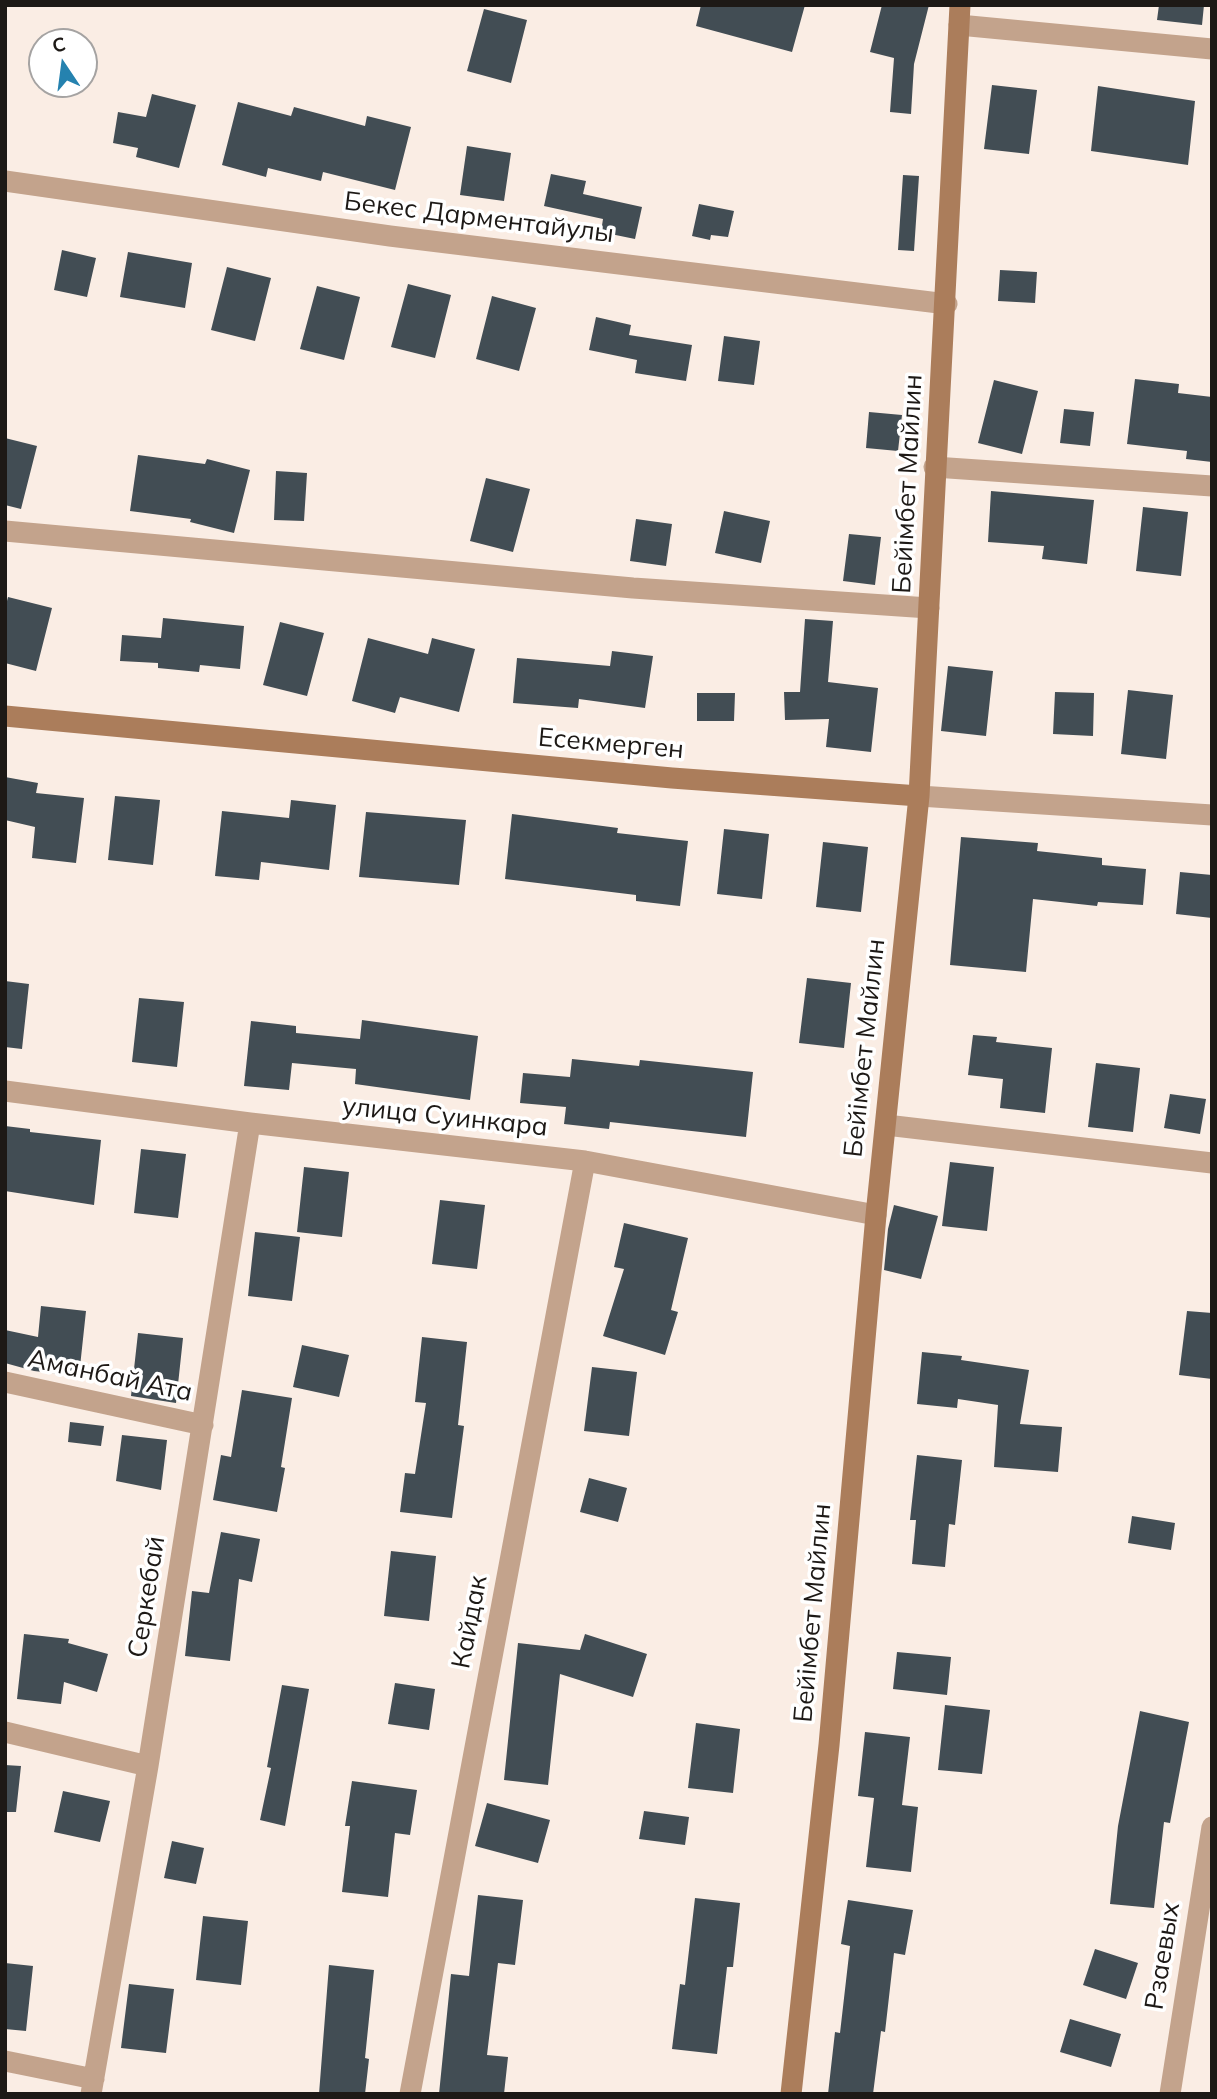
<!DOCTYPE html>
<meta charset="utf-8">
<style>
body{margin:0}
#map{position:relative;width:1217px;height:2099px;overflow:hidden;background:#faede4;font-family:Mulish,sans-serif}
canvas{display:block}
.frame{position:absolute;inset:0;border:7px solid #1d1916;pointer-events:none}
.north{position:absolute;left:28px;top:28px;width:70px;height:70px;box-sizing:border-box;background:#fff;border:2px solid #a5a3a2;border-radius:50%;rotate:347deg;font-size:19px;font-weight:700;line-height:28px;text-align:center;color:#1d1916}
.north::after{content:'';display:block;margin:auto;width:24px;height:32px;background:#2582af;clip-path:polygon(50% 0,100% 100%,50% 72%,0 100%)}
</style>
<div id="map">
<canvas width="1217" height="2099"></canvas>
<div class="frame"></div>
<div class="north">С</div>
</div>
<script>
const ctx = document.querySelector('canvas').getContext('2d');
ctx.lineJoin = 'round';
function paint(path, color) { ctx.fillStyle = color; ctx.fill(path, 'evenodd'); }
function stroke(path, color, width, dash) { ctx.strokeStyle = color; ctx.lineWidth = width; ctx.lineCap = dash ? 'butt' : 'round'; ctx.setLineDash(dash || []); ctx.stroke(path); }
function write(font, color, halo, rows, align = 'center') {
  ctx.font = font + ' Mulish,sans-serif'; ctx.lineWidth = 7; ctx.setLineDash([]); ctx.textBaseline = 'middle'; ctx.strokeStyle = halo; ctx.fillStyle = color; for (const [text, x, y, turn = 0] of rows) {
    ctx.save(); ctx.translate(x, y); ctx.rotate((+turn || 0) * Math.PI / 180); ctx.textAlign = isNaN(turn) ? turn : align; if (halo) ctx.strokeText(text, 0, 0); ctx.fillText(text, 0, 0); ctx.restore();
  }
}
const building = new Path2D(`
 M 701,5 L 805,5 L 792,52 L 696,26 Z
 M 882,5 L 929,5 L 914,64 L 911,114 L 890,112 L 894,58 L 870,52 Z
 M 1159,5 L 1204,5 L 1202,25 L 1157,20 Z
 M 484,9 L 527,20 L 511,83 L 467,71 Z
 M 992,85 L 1037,90 L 1029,154 L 984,149 Z
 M 1098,86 L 1195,101 L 1188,165 L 1091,151 Z
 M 152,94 L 196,105 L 179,168 L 136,157 L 138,148 L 113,143 L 118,112 L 146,117 Z
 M 238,102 L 291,116 L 294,107 L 365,126 L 367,116 L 411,127 L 395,190 L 323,172 L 321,181 L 268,168 L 266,177 L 222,165 Z
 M 467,146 L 511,153 L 504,201 L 460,195 Z
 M 551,174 L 586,181 L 583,194 L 642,207 L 635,239 L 601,232 L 603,219 L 544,206 Z
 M 903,175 L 919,176 L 914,251 L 898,250 Z
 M 699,204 L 734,211 L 728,237 L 711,235 L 710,240 L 692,236 Z
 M 62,250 L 96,258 L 87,297 L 54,290 Z
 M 128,252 L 192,263 L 185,308 L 120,297 Z
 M 227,267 L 271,278 L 255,341 L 211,330 Z
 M 1000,270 L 1037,272 L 1035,303 L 998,301 Z
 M 408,284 L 451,295 L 435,358 L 391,347 Z
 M 317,286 L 360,297 L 344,360 L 300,349 Z
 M 492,296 L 536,308 L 519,371 L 476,359 Z
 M 596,317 L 631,325 L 629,335 L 692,345 L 686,381 L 635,373 L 637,360 L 589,350 Z
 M 724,336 L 760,341 L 754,385 L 718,381 Z
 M 1135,379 L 1179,384 L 1178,393 L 1212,397 L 1212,462 L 1186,459 L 1187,451 L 1127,444 Z
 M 994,380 L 1038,391 L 1022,454 L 978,443 Z
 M 1064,409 L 1094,412 L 1090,446 L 1060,443 Z
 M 869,412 L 902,415 L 898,451 L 866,448 Z
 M 5,438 L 37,446 L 21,509 L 5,505 Z
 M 138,455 L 205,464 L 207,459 L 250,470 L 234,533 L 190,522 L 191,519 L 130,511 Z
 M 276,471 L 307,473 L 304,521 L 274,520 Z
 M 486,478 L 530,489 L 513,552 L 470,541 Z
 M 991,491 L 1094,500 L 1087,564 L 1042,559 L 1044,546 L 988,542 Z
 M 1143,507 L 1188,512 L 1181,576 L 1136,571 Z
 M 724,511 L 770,521 L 761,563 L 715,553 Z
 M 636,519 L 672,524 L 666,566 L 630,561 Z
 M 849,534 L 881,537 L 875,585 L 843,581 Z
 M 8,597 L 52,608 L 36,671 L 5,663 L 5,609 Z
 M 163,618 L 244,626 L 240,669 L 200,665 L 199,672 L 158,668 L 158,663 L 120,661 L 122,635 L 161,638 Z
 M 805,619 L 833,621 L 828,682 L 878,688 L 871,752 L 826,747 L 829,719 L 785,720 L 784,692 L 800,692 Z
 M 280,622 L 324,633 L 307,696 L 263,685 Z
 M 368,638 L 428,654 L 432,638 L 475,649 L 459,712 L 400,697 L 395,713 L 352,701 Z
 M 612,651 L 653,656 L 645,708 L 579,699 L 578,708 L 513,703 L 517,658 L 610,666 Z
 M 948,666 L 993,671 L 986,736 L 941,731 Z
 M 1128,690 L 1173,695 L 1166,759 L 1121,754 Z
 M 1055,692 L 1094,693 L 1093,736 L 1053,734 Z
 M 697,693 L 735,693 L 734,721 L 697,721 Z
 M 5,777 L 38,783 L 36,793 L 84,798 L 76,863 L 32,858 L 35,827 L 5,820 Z
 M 115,796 L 160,800 L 153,865 L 108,860 Z
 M 291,800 L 336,805 L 329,870 L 261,862 L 259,880 L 215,876 L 222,811 L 289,818 Z
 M 366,812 L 466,820 L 459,885 L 359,877 Z
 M 512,814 L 618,828 L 617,833 L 688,841 L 680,906 L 636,901 L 636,895 L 505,879 Z
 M 724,829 L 769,834 L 762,899 L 717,894 Z
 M 961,837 L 1038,843 L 1037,851 L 1102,858 L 1102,865 L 1146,869 L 1143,905 L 1098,902 L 1097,906 L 1033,899 L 1026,972 L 950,965 Z
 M 823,842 L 868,847 L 861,912 L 816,907 Z
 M 1180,872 L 1212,875 L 1212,918 L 1176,914 Z
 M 807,978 L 851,983 L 844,1048 L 799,1043 Z
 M 5,981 L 29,984 L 22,1049 L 5,1047 Z
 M 139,998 L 184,1002 L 177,1067 L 132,1062 Z
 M 362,1020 L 478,1036 L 470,1100 L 355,1084 L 356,1069 L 292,1063 L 289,1090 L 244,1086 L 251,1021 L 296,1026 L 296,1033 L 360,1039 Z
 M 973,1035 L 997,1037 L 996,1042 L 1052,1048 L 1045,1113 L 1000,1108 L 1003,1079 L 968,1075 Z
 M 572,1059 L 639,1066 L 640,1060 L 753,1072 L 746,1137 L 610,1122 L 609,1129 L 564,1124 L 566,1107 L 520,1103 L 523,1073 L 570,1077 Z
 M 1096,1063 L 1140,1068 L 1133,1132 L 1088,1127 Z
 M 1170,1094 L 1206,1099 L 1200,1134 L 1164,1128 Z
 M 5,1126 L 30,1129 L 30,1132 L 101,1140 L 94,1205 L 5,1191 Z
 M 141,1149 L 186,1154 L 178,1218 L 134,1213 Z
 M 950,1162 L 994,1167 L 987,1231 L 942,1226 Z
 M 304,1167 L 349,1172 L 342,1237 L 297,1232 Z
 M 440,1200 L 485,1205 L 477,1269 L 432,1264 Z
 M 894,1205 L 938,1216 L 921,1279 L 884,1270 L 888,1229 Z
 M 624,1223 L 688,1238 L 671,1310 L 678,1312 L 665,1355 L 603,1336 L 624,1269 L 614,1267 Z
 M 255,1232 L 300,1237 L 292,1301 L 248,1296 Z
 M 41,1306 L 86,1311 L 79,1376 L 34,1371 L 5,1363 L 5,1330 L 38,1337 Z
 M 1187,1311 L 1212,1313 L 1212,1379 L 1179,1375 Z
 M 138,1333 L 183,1338 L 176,1403 L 131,1396 Z
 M 422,1337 L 467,1342 L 458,1425 L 464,1426 L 452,1518 L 400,1512 L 405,1473 L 415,1474 L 426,1403 L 415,1402 Z
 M 302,1345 L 349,1355 L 339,1397 L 293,1387 Z
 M 922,1352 L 962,1356 L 961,1360 L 1029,1370 L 1020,1424 L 1062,1427 L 1058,1472 L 994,1467 L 998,1405 L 958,1399 L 957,1408 L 917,1404 Z
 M 592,1367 L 637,1372 L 629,1436 L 584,1431 Z
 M 242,1390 L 292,1398 L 281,1467 L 285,1468 L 277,1512 L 213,1500 L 221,1455 L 231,1457 Z
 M 70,1422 L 104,1426 L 101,1446 L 68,1442 Z
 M 122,1435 L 167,1440 L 161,1490 L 116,1481 Z
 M 917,1455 L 962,1460 L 955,1525 L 949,1524 L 945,1567 L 912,1564 L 916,1520 L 910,1520 Z
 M 589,1478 L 627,1488 L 618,1522 L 580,1512 Z
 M 1132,1516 L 1175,1523 L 1171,1550 L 1128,1543 Z
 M 221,1532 L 260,1539 L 252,1582 L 239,1579 L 230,1661 L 185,1656 L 192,1591 L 209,1593 Z
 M 391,1551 L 436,1556 L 429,1621 L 384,1616 Z
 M 24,1634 L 69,1639 L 68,1643 L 108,1654 L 97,1692 L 64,1682 L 61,1704 L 17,1699 Z
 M 585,1634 L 647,1654 L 633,1697 L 560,1674 L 548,1785 L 504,1780 L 518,1643 L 580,1650 Z
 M 897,1652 L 951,1657 L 947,1695 L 893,1689 Z
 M 395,1683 L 435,1689 L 429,1730 L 388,1724 Z
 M 282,1685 L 309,1689 L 285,1826 L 260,1820 L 271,1768 L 267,1767 Z
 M 945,1705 L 990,1710 L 982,1774 L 938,1770 Z
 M 1140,1711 L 1189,1722 L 1170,1823 L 1164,1822 L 1154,1908 L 1110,1904 L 1118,1826 Z
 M 696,1723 L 740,1729 L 733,1793 L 688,1788 Z
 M 865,1732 L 910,1737 L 902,1805 L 918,1807 L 911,1872 L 866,1867 L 874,1798 L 858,1796 Z
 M 5,1765 L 21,1766 L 16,1812 L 5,1812 Z
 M 352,1781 L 417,1790 L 410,1835 L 395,1833 L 388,1897 L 342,1892 L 350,1826 L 345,1826 Z
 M 63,1791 L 110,1801 L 100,1842 L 54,1832 Z
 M 487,1803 L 550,1820 L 538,1863 L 475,1846 Z
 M 644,1811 L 689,1817 L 685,1845 L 639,1839 Z
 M 172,1841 L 204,1848 L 196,1884 L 164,1878 Z
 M 478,1895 L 523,1900 L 515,1965 L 498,1963 L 487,2055 L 508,2057 L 504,2094 L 439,2094 L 451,1974 L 469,1976 Z
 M 695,1898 L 740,1903 L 733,1967 L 727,1967 L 717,2054 L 672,2049 L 680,1984 L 685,1985 Z
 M 848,1900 L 913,1910 L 905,1955 L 894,1953 L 885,2032 L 881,2031 L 873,2094 L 828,2094 L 835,2032 L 840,2033 L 850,1946 L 841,1944 Z
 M 203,1916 L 248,1921 L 241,1985 L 196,1980 Z
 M 1095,1949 L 1138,1963 L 1126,1999 L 1083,1985 Z
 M 5,1963 L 33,1966 L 26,2031 L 5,2029 Z
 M 329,1965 L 374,1970 L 365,2058 L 369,2059 L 365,2094 L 319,2094 Z
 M 129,1984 L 174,1989 L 166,2053 L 121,2048 Z
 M 1070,2019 L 1121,2034 L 1111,2067 L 1060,2052 Z`);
const street = new Path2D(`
 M 959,25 L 1212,49
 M 5,181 L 390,236 L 947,304
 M 934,467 L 1212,486
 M 5,531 L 633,588 L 929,608
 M 919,796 L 1212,815
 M 5,1091 L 250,1123 L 585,1161 L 876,1215
 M 886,1125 L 1212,1163
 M 5,1382 L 203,1425
 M 5,1732 L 148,1766
 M 5,2061 L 94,2079
 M 91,2094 L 148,1766 L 250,1123
 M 410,2094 L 585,1161
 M 1170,2094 L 1212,1827`);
const secondary = new Path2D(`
 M 5,716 L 672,778 L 919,796
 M 791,2094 L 829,1745 L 876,1215 L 919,796 L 960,5`);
const streetNames = [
 ["Бекес Дарментайулы",479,218,7],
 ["Бейімбет Майлин",908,484,-87],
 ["Eсекмерген",611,744,5],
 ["Бейімбет Майлин",865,1048,-84],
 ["улица Суинкара",445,1117,6],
 ["Аманбай Ата",110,1376,12],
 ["Серкебай",147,1597,-81],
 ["Бейімбет Майлин",813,1613,-85],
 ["Кайдак",470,1622,-79],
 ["Рзаевых",1163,1956,-81]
];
paint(building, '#424d54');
stroke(street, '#c3a38c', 21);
stroke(secondary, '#ab7d5b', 21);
write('26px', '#1d1916', '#fff', streetNames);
</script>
